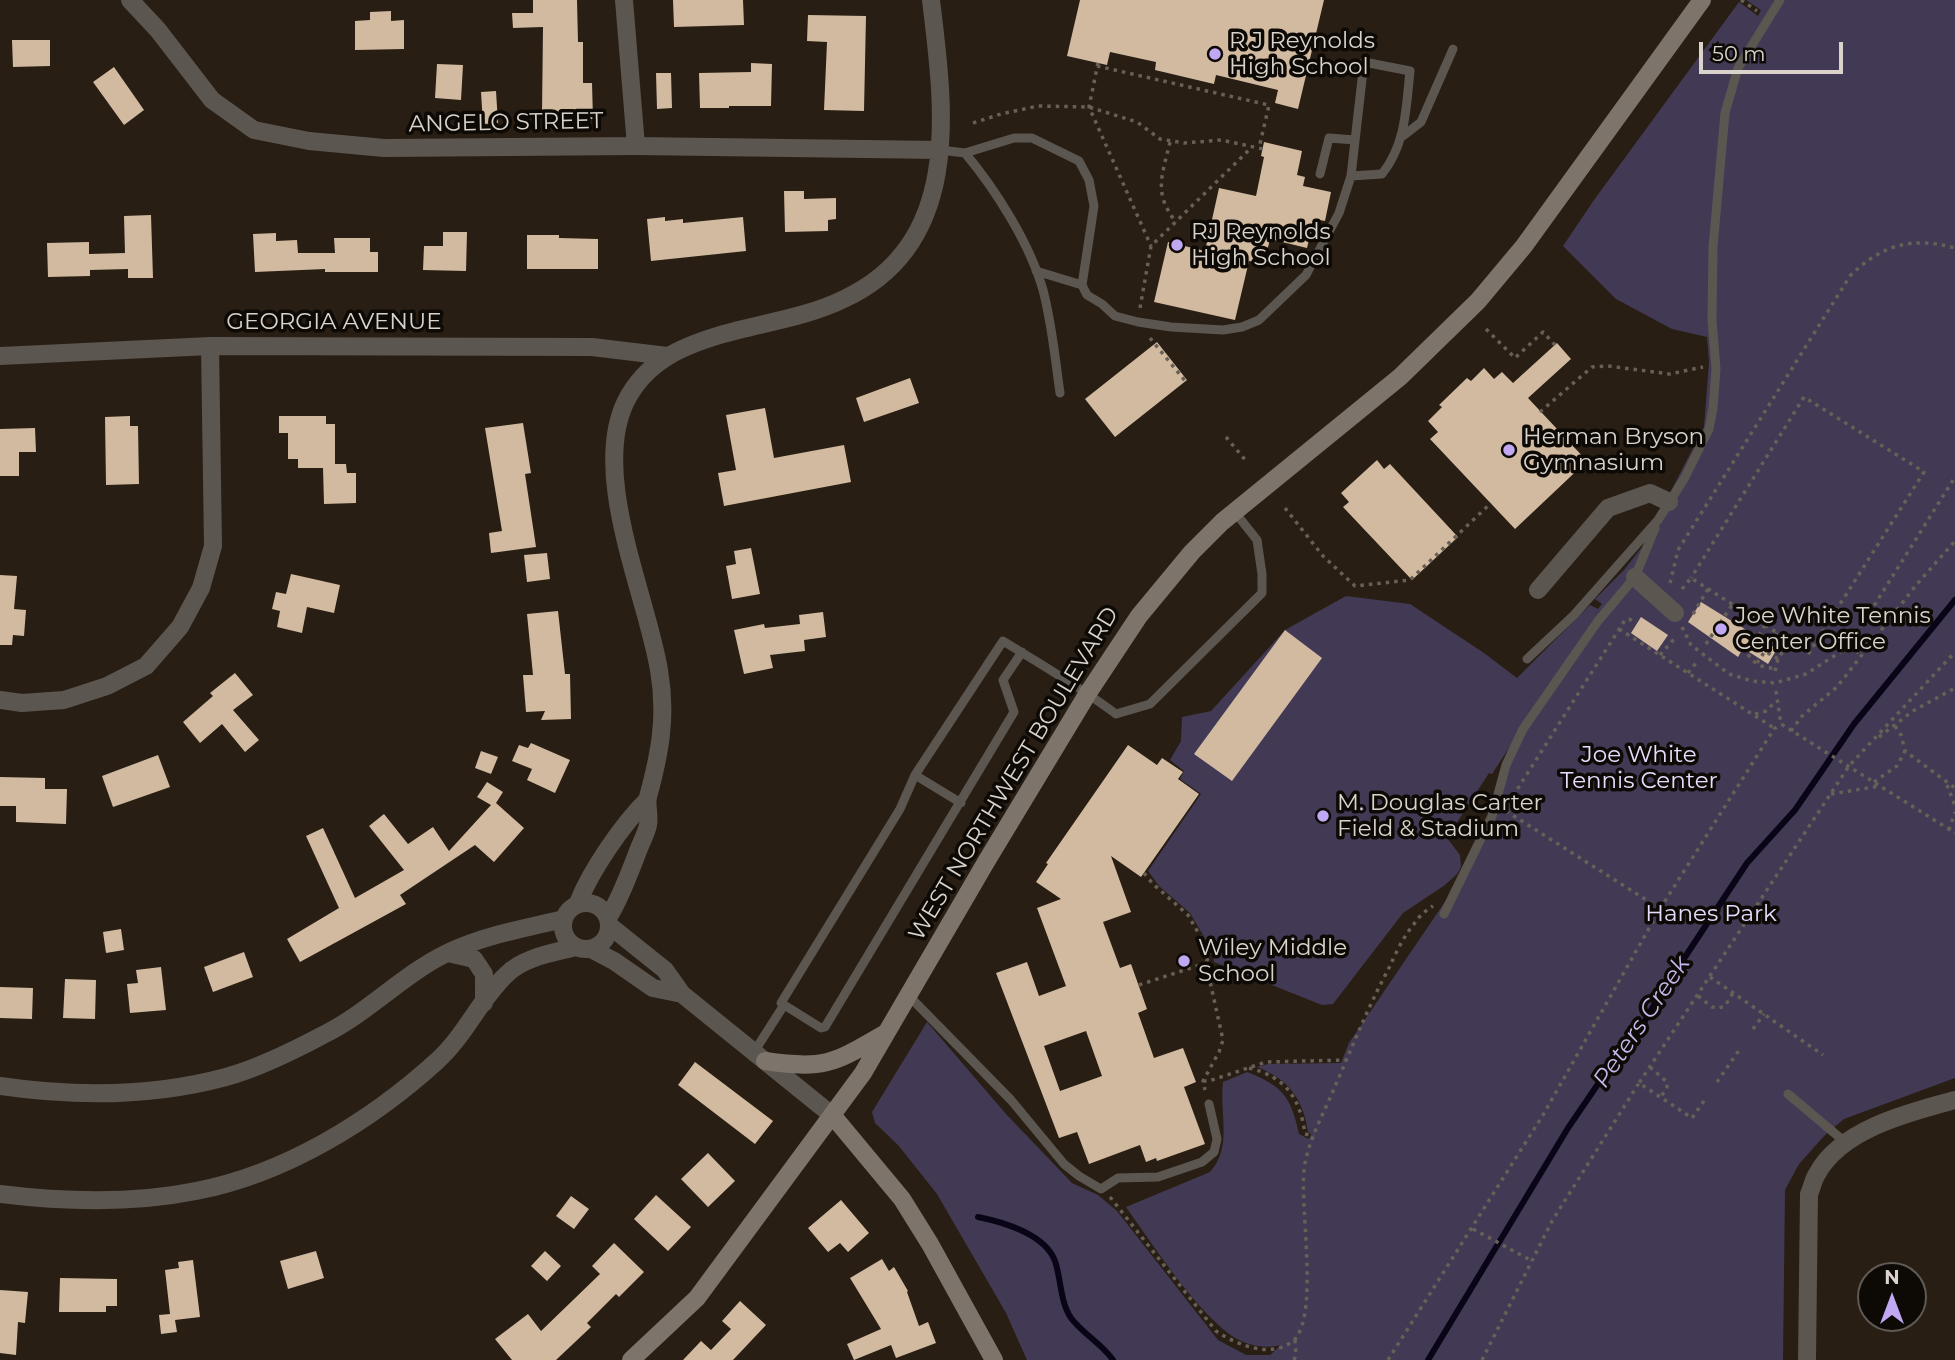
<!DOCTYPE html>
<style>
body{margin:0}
#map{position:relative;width:1955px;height:1360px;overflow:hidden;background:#281e13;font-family:Montserrat,sans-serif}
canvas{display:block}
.north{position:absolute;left:1857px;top:1262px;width:70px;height:70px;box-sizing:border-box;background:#0d0905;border:2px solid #5f5a55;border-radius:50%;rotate:0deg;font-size:19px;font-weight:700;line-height:28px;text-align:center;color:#dad3cc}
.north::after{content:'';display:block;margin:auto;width:24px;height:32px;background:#c0a8f3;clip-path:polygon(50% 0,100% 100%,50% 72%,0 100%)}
.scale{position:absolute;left:1699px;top:42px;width:144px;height:32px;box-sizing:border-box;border:4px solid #dad3cc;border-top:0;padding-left:9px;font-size:21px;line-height:24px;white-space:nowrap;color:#dad3cc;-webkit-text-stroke:5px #0d0905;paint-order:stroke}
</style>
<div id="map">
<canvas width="1955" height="1360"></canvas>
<div class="north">N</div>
<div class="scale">50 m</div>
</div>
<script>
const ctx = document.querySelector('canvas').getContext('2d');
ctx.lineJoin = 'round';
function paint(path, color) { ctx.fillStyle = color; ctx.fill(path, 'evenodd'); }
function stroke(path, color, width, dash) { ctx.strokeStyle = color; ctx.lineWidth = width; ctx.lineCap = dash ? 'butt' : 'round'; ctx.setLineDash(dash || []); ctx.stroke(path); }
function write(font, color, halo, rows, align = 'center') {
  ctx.font = font + ' Montserrat,sans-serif'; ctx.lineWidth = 7; ctx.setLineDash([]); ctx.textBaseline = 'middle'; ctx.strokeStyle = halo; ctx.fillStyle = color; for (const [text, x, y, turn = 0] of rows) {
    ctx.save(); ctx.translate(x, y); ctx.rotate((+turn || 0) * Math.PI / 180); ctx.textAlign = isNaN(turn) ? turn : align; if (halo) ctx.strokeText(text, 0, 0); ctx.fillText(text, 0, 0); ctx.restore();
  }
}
const green = new Path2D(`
 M 1746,0 L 1955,0 L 1955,1078 L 1844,1119 L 1825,1135 L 1799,1164 L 1785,1190 L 1783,1360 L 1027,1360 L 1006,1313 L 937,1194 L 898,1145 L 875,1123 L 872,1112 L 927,1022 L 1006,1114 L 1072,1183 L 1098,1195 L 1117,1211 L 1218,1340 L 1246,1355 L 1270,1355 L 1281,1345 C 1266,1349 1247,1346 1232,1336 C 1195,1310 1153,1245 1126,1207 L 1210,1172 C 1233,1147 1219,1113 1223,1082 L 1247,1072 C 1283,1086 1291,1097 1299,1134 L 1309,1139 L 1311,1134 L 1308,1132 C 1303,1099 1289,1079 1257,1067 L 1268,1064 L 1341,1063 L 1349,1043 L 1455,887 L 1486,820 L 1511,745 L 1492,774 L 1489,773 L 1447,838 L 1460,855 L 1461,867 L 1457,874 L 1445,885 L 1403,913 L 1333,1004 L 1322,1005 L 1214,962 L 1213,952 L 1190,913 L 1159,886 L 1148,871 L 1201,794 L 1180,779 L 1184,771 L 1170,760 L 1181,741 L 1182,717 L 1211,711 L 1285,630 L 1346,596 L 1410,604 L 1484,653 L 1517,678 L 1590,605 L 1598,609 L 1602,604 L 1595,599 L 1624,570 L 1642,547 L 1704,427 L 1709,362 L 1707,337 L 1672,329 L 1616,299 L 1563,246 L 1594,200 L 1739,2 L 1758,16 L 1761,10 Z`);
const stream = new Path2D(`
 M 978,1217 C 1003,1222 1045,1234 1055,1261 C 1061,1278 1060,1302 1071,1318 C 1083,1334 1102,1344 1113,1360
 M 1428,1360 L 1568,1128 L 1598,1084 L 1630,1047 L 1658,998 L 1747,863 L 1795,810 L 1854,724 L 1955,600`);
const building = new Path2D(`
 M 533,0 L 577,0 L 578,42 L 583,42 L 583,83 L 592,83 L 593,119 L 566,120 L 566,112 L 542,113 L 543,27 L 513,28 L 512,13 L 533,13 Z
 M 673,0 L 743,0 L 744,25 L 674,27 Z
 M 1080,0 L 1324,0 L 1298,109 L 1275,103 L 1278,90 L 1216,75 L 1214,84 L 1155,70 L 1156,62 L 1110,52 L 1107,65 L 1067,56 Z
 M 391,11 L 391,21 L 404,20 L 404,49 L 355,50 L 355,21 L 370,20 L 370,12 Z
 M 808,15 L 866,16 L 864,111 L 824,110 L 827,42 L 807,41 Z
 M 12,40 L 50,40 L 50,66 L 13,67 Z
 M 751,63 L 772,64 L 771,106 L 729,106 L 729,108 L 700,108 L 699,73 L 751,72 Z
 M 437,64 L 463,65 L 461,100 L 435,98 Z
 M 114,67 L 144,110 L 124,125 L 93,82 Z
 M 656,73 L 671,73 L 672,108 L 657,109 Z
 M 496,91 L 498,123 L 483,124 L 481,92 Z
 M 1264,142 L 1302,151 L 1297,175 L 1305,177 L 1303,186 L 1331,192 L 1325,221 L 1314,219 L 1307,248 L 1270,239 L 1264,264 L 1249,261 L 1235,320 L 1154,302 L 1168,242 L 1205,251 L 1219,188 L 1256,196 L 1264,157 L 1261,156 Z
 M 784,191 L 804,191 L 804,199 L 836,198 L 836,219 L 828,220 L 828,231 L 785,232 Z
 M 151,215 L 153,278 L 128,278 L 128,269 L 90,270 L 90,276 L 48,277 L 47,243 L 89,242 L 89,254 L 125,253 L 124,216 Z
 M 665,217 L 665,221 L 683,219 L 683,223 L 743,217 L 746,251 L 651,261 L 647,219 Z
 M 443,232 L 467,232 L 466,271 L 423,270 L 424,246 L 443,246 Z
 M 276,233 L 276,241 L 297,240 L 298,253 L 335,253 L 334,238 L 370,238 L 370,252 L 378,252 L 378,272 L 325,272 L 325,269 L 255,272 L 253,234 Z
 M 527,235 L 559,235 L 559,238 L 598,239 L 598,269 L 527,269 Z
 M 1157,342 L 1187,380 L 1115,437 L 1085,399 Z
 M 1557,343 L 1571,359 L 1528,398 L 1587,461 L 1515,529 L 1430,439 L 1438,432 L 1428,421 L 1442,407 L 1439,405 L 1467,378 L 1471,381 L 1484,368 L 1494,379 L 1502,372 L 1513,383 Z
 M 910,378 L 919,403 L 864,422 L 856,398 Z
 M 765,408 L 774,458 L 844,445 L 851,482 L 724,506 L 718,473 L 736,470 L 726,415 Z
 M 130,416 L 130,426 L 138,426 L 139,484 L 106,485 L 105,417 Z
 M 279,416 L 326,416 L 326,424 L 335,424 L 335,464 L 346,464 L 347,473 L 356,473 L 356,503 L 324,504 L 323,468 L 298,468 L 298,459 L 288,459 L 288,433 L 279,433 Z
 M 523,423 L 531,473 L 525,474 L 536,547 L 491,553 L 489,533 L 502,531 L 485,428 Z
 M 35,428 L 36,452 L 19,452 L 19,476 L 0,476 L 0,429 Z
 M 1377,460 L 1384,469 L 1390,464 L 1458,537 L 1412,580 L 1343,507 L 1349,502 L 1341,493 Z
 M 751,548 L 760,594 L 732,599 L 726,566 L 736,564 L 734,551 Z
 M 547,553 L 550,579 L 527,582 L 524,555 Z
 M 291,574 L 340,585 L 334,613 L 307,607 L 302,633 L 277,627 L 280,611 L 272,609 L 276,592 L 286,594 Z
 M 0,575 L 17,576 L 14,609 L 26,610 L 24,636 L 13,635 L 12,645 L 0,645 Z
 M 1701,602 L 1777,649 L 1768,664 L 1746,650 L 1745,652 L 1742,650 L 1738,657 L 1688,622 Z
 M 558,611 L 565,674 L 570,674 L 571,719 L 541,720 L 545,711 L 526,712 L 523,675 L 533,675 L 527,614 Z
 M 823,612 L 826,637 L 804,640 L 805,651 L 770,655 L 773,668 L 744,674 L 734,630 L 764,624 L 765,628 L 800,624 L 799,615 Z
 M 1641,617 L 1668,635 L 1657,651 L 1631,633 Z
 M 1285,630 L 1322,658 L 1232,781 L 1194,754 Z
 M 235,673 L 253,695 L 233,710 L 259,740 L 245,752 L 222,724 L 200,743 L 183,722 L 213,696 L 210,693 Z
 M 531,743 L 570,760 L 555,793 L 527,780 L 532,769 L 512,761 L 519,745 L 528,748 Z
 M 1128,745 L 1157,765 L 1162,758 L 1183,772 L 1178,779 L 1199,794 L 1141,877 L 1111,856 L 1131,912 L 1103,922 L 1120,968 L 1131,964 L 1147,1009 L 1138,1013 L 1154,1058 L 1183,1048 L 1196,1082 L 1184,1087 L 1205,1144 L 1157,1161 L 1156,1158 L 1146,1162 L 1140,1145 L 1089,1164 L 1077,1132 L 1059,1138 L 996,973 L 1027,962 L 1039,996 L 1066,986 L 1037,908 L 1061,899 L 1036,882 L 1048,864 L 1046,863 ZM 1086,1031 L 1102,1076 L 1060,1091 L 1044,1046 Z
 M 481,751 L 498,757 L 491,774 L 475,768 Z
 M 158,755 L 170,787 L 113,807 L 102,776 Z
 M 0,777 L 45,778 L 45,789 L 67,789 L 66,824 L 16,822 L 16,806 L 0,806 Z
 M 487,782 L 503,792 L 496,803 L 524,828 L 494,862 L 475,845 L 400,895 L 406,904 L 300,962 L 287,939 L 339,908 L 306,836 L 323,828 L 355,898 L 404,870 L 369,826 L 384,814 L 408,844 L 433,827 L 449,851 L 491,805 L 477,797 Z
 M 121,929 L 124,950 L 106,953 L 103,932 Z
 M 244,952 L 253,977 L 213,992 L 204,967 Z
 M 161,967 L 166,1010 L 130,1013 L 127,984 L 138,983 L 136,970 Z
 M 65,979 L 96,980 L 95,1019 L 63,1018 Z
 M 0,987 L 33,988 L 32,1019 L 0,1018 Z
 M 695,1062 L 773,1121 L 755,1144 L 678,1085 Z
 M 708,1153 L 735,1181 L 708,1207 L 681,1179 Z
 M 656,1195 L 691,1227 L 668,1251 L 634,1219 Z
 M 571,1196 L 589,1209 L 574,1229 L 556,1216 Z
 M 841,1200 L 869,1233 L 848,1252 L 840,1243 L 828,1252 L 808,1228 Z
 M 614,1243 L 644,1272 L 619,1297 L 616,1294 L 587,1323 L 591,1327 L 556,1360 L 512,1360 L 495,1339 L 528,1314 L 541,1331 L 600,1274 L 592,1266 Z
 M 316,1251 L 324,1278 L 288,1289 L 280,1261 Z
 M 545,1251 L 561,1266 L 547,1281 L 531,1266 Z
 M 882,1259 L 889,1271 L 894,1267 L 908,1291 L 907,1292 L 919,1326 L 928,1322 L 936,1343 L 896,1358 L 891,1345 L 854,1360 L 847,1344 L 881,1329 L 850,1278 Z
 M 193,1260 L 200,1317 L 175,1320 L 177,1332 L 161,1334 L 159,1315 L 170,1314 L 165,1270 L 179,1268 L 178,1262 Z
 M 60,1278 L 117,1279 L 117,1306 L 106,1306 L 106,1312 L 59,1312 Z
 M 0,1290 L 28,1292 L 25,1323 L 18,1322 L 16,1355 L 0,1353 Z
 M 740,1301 L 766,1325 L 733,1360 L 683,1360 L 701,1341 L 711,1350 L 731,1329 L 722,1321 Z`);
const path = new Path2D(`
 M 1741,0 L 1757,11
 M 1098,63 L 1089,107 L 1151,246
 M 1097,66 L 1269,105 L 1259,148
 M 973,123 L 1001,114 L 1038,106 L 1089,107 L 1137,122 L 1160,139 L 1184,143 L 1221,140 L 1263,149
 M 1170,142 C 1162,176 1153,193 1176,222
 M 1140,308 L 1151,246 L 1252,147
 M 1486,329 L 1515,358 L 1543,332 L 1555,345
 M 1150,338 L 1186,382
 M 1540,412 L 1592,367 L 1608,366 L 1670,374 L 1703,367
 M 1226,437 L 1247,462
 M 1285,508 L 1323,556 L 1355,586 L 1410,580 L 1491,503
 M 1670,583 L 1678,550 L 1850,276 C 1881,245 1912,236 1955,248
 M 1682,589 L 1691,578 L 1809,653 L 1924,472 L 1804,397 L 1691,578
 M 1693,614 L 1708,589
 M 1765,625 L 1748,654 C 1752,663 1764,669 1775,668
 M 1682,627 L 1691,645 L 1729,674 L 1752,681 L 1775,683 L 1806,674 L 1848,647 L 1955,477
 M 1619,629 L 1774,728
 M 1706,644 L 1732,605
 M 1753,644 L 1778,659
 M 1848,647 L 1861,654
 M 1660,655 L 1675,638
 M 1757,663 L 1777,633
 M 1775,671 L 1778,659 L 1789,641
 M 1688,673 L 1696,663
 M 1776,691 L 1781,724 L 1955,833
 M 1755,714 L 1766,711 L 1776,701
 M 1895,726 L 1901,735 L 1905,751 L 1955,788
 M 1791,731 L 1802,716 L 1837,687 L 1917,584 L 1955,541
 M 1879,737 L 1913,711 L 1955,688
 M 1874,782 L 1897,766 L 1905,751
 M 1947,785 L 1955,806
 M 1831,794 L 1880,786
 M 1513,796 L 1625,620 L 1629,619 L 1636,623
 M 1506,811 L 1659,908
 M 1949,830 L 1955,812
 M 1144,873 L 1153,884 L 1188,915 L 1210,953 L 1206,963 L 1223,1040 L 1219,1052 L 1203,1081 L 1205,1090
 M 1710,977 L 1823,1055
 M 1139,985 L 1206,963
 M 1698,996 L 1712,1007 L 1719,1008 L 1725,1006 L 1733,993
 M 1753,1029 L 1764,1014
 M 1650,1067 L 1667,1082 L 1667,1087 L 1661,1097
 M 1249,1068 C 1286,1077 1300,1098 1305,1134 L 1314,1136
 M 1203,1081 L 1209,1081 L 1266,1062 L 1346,1060
 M 1717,1082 L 1740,1049
 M 1704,1101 L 1692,1118 L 1639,1083 L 1849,766 L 1955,652
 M 1110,1197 L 1216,1331 C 1238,1346 1275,1360 1296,1338 C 1318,1308 1300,1210 1304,1170 C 1307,1143 1323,1115 1333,1091 C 1351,1050 1367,1009 1388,970 C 1395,955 1403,937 1414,924 C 1419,916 1425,911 1433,906
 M 1473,1229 L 1532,1261
 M 1294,1360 L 1296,1355 L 1295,1340
 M 1388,1360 L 1543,1115 L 1660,909 L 1774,729 L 1781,724
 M 1482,1360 L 1552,1221 L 1639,1083`);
const lane = new Path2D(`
 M 1403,136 L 1421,122 L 1453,49
 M 940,150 L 965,153 L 1014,138 L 1032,138 L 1079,161 L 1089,180 L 1094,206 L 1082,285 L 1087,295 L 1102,304 L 1115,316 L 1138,322 L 1171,327 L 1223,330 L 1242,327 L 1259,320 L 1306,275 L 1339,213 L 1351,176 L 1364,62 L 1410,71 C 1406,108 1406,144 1382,174 L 1351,176
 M 965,153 C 996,190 1030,244 1043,290 C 1052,324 1055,358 1060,393
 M 1320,174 L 1329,138 L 1355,140
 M 1036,271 L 1082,285
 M 1022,652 L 1003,680 L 1014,712 L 825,1027 L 821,1028 L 781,1003 L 900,809 L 915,775 L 1003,641 C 1042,665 1080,687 1116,714 L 1150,704 L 1262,593 L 1262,574 L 1257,540 L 1234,511
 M 1527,659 L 1574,615 L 1658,520 L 1684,479 L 1709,429 L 1713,408 L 1716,369 L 1712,320 L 1713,247 L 1725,113 L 1738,68 L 1780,0
 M 915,775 L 961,803
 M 1444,914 L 1492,816 L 1506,765 L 1523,729 L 1598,621 L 1635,577 L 1655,528
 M 908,995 L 1011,1100 L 1064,1164 L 1079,1176 L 1101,1189 L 1118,1178 L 1158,1177 L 1202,1162 L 1214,1152 L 1217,1139 L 1209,1104
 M 754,1052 L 784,1005
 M 1788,1094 L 1845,1142`);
const street = new Path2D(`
 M 130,0 L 158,30 L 212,100 L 254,130 L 309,141 L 384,148 L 636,146 L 940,150
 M 624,0 L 636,146
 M 0,356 L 210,346 L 592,347 L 667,356
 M 1635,577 L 1675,613
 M 1538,590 L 1608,508 L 1650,493 L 1669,502
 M 0,700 L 22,703 L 64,700 L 107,686 L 146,666 L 180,627 L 201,588 L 213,546 L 210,346
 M563 926a23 23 0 1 1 46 0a23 23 0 1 1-46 0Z
 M 578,903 C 591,870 622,825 647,800
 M 608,918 C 621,897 629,874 638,851 C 641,843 646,834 648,825 C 650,816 646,806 648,797 C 660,753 667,716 659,670 C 646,593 590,474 626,401 C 646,362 680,347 720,335 C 760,323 805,318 844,299 C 964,243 944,108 931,0
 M 610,926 L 665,970 L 682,994 L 833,1116
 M 591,949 L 614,961 L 653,988 L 682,994
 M 448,953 L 474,959 L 484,974 L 484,1003
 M 0,1086 C 75,1097 152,1097 226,1077 C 259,1068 293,1051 323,1035 C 368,1013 402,975 447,953 C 482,936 525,928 564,919
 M 0,1194 C 65,1202 132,1204 196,1191 C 285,1174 371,1121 437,1061 C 465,1036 480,999 507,974 C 524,957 553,953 576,947
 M 1807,1360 L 1809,1194 C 1812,1188 1813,1180 1817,1174 C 1841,1129 1910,1112 1955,1100`);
const secondary = new Path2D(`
 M 765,1061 C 826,1070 834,1063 886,1033
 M 833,1116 L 902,1199 L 930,1244 L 994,1360
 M 631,1360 L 697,1298 L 863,1073 L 986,862 L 1088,693 L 1139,616 L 1192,552 L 1222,522 L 1400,377 L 1478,301 L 1524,246 L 1702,0`);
const markers = [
 [1215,54,7,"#c0a8f3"],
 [1177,245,7,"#c0a8f3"],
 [1509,450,7,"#c0a8f3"],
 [1721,629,7,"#c0a8f3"],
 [1323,816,7,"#c0a8f3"],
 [1184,961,7,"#c0a8f3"]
];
const poiNames = [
 ["R J Reynolds",1229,41],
 ["High School",1229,67],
 ["RJ Reynolds",1191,232],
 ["High School",1191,258],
 ["Herman Bryson",1523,437],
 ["Gymnasium",1523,463],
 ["Joe White Tennis",1735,616],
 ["Center Office",1735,642],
 ["M. Douglas Carter",1337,803],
 ["Field & Stadium",1337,829],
 ["Wiley Middle",1198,948],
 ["School",1198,974]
];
const streetNames = [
 ["ANGELO STREET",506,123,-1],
 ["GEORGIA AVENUE",334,322],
 ["WEST NORTHWEST BOULEVARD",1014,774,-59]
];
const parkNames = [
 ["Joe White",1639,755],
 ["Tennis Center",1639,781],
 ["Hanes Park",1711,914]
];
const waterNames = [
 ["Peters Creek",1642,1022,-56]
];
paint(green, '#423a54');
stroke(stream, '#0a0417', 6);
paint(building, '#d2baa0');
stroke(path, '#686056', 3.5, [3.5, 5]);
stroke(lane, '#5c5651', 9);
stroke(street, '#5c5651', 18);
stroke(secondary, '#7d756c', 18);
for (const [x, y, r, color] of markers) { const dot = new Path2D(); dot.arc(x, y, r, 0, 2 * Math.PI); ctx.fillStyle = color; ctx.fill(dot); stroke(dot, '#0d0905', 2.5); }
write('23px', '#dad3cc', '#0d0905', poiNames, 'left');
write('23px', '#dad3cc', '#0d0905', streetNames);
write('23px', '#e6dcfd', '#0d0905', parkNames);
write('italic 24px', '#c8b7ec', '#0d0905', waterNames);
</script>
